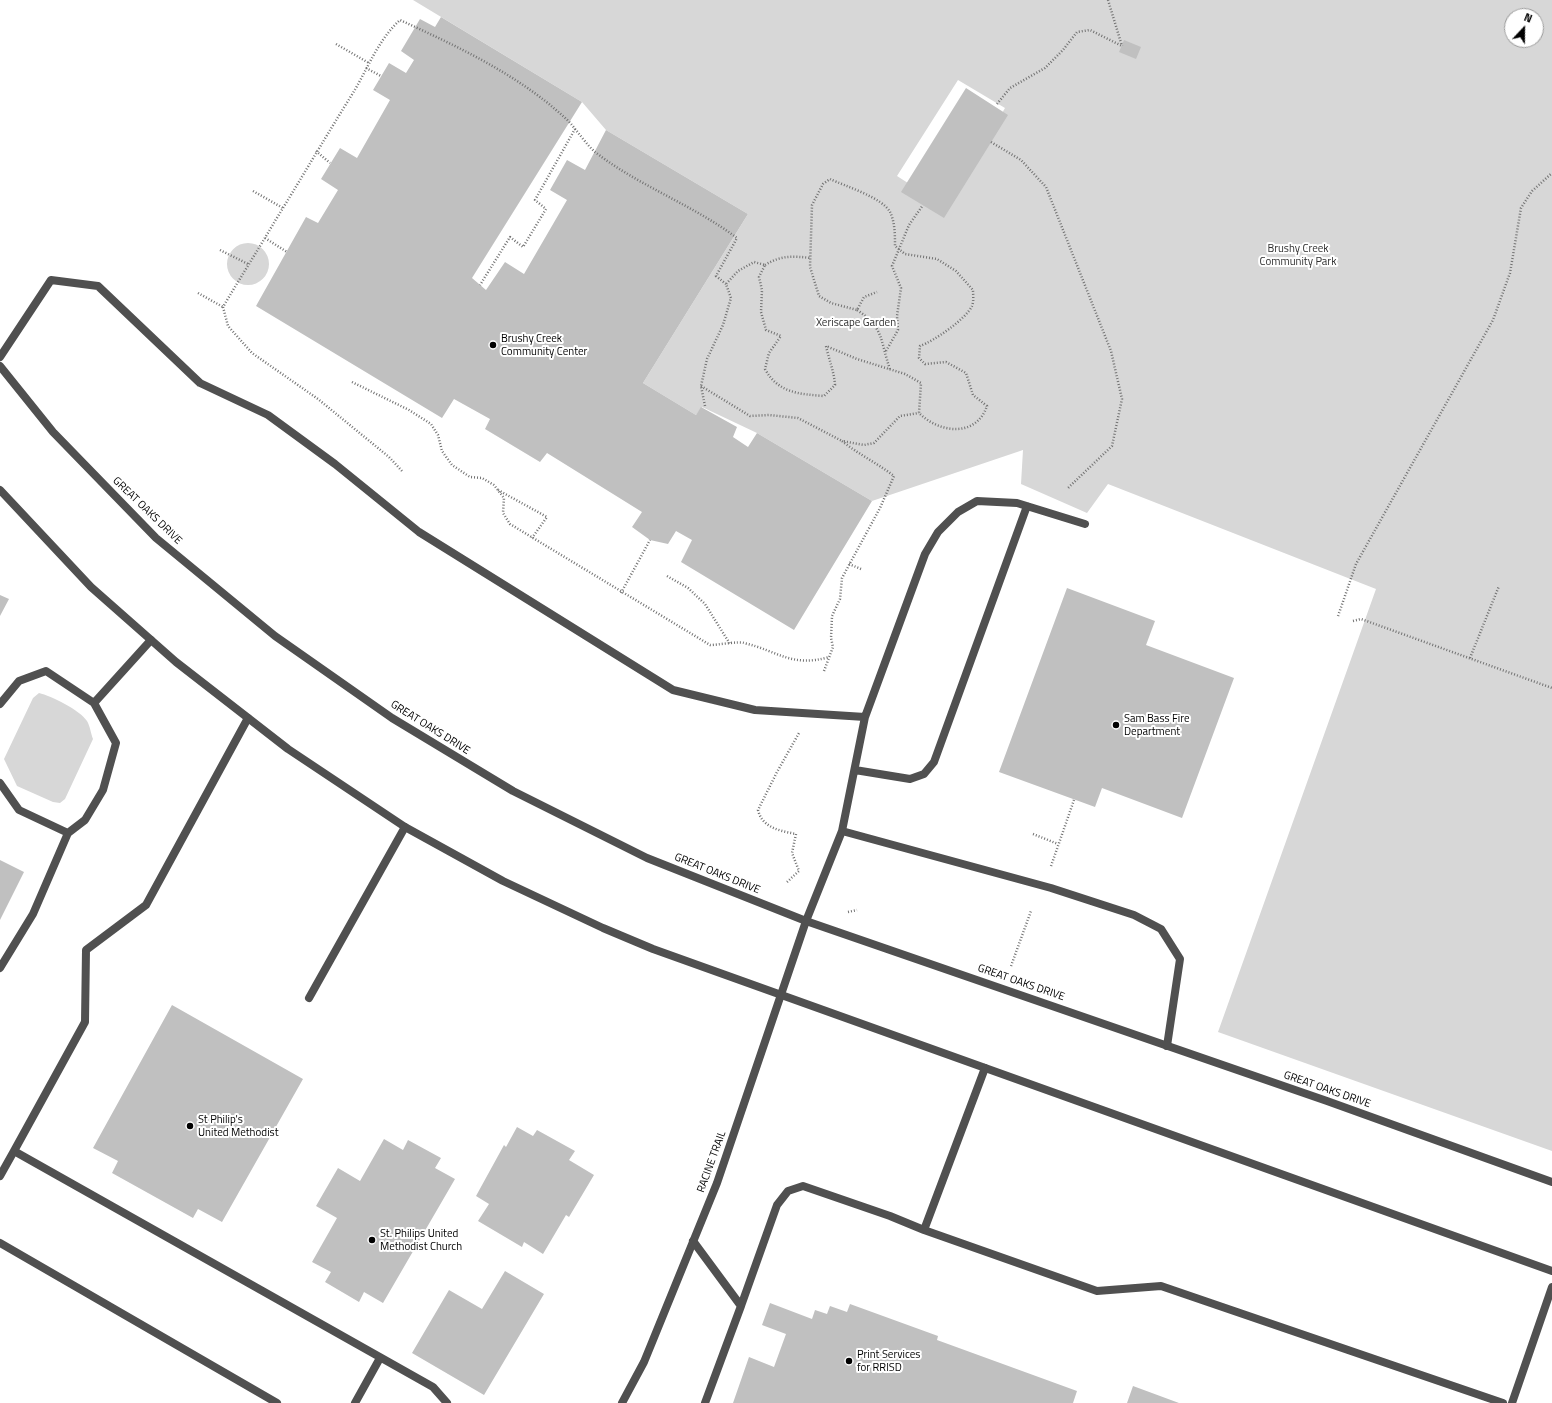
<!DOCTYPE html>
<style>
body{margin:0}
#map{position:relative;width:1552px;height:1403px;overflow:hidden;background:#fff;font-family:"Titillium Web",sans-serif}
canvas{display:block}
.north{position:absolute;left:1504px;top:8px;width:40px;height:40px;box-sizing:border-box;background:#fff;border:1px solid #999;border-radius:50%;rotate:22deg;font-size:11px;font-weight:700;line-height:16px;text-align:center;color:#000}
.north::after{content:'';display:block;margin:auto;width:14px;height:18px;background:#000;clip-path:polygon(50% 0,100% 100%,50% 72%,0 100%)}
</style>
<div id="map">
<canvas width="1552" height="1403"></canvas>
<div class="north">N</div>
</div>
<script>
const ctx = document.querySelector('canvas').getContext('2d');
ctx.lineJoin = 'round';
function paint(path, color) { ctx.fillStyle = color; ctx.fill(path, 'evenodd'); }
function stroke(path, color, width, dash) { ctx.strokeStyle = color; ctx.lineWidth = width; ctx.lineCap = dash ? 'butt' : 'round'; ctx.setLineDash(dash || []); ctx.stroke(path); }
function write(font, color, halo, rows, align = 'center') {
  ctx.font = font + ' "Titillium Web",sans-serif'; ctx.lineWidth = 4; ctx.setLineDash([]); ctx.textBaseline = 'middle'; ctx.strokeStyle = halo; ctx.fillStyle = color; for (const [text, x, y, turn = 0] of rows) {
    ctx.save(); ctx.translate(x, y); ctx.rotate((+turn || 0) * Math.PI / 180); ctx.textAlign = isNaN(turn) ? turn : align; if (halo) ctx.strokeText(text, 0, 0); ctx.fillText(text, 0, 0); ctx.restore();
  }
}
const green = new Path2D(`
 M 413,0 L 1552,0 L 1552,1151 L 1218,1032 L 1376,589 L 1108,484 L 1087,513 L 1021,484 L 1023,450 L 872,501 L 757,433 L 702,407 L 696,415 L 643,383 L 753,206 L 748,214 L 606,130 L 582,102 ZM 1512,16 L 1536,16 L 1536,40 L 1512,40 ZM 958,80 L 1005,108 L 947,208 L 897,176 Z
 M227 264a21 21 0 1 1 42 0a21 21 0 1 1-42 0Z
 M 39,693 C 51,696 80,710 87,721 C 90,726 91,734 93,739 L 65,799 L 60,803 L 53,802 L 17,786 L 4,759 L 33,698 Z`);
const building = new Path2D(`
 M 441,17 L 582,102 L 472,278 L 486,290 L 505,262 L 524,274 L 567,200 L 550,190 L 567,160 L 585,170 L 606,130 L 748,214 L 643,383 L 696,415 L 701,407 L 737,427 L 733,437 L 748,447 L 757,433 L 872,501 L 794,630 L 681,562 L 692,540 L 676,531 L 668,544 L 650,540 L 632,527 L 642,512 L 547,453 L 540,462 L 485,429 L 490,419 L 454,399 L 442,418 L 256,306 L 306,217 L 318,223 L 338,190 L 321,179 L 340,148 L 357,158 L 390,100 L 373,90 L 389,63 L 406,73 L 414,60 L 401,51 L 420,19 L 435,27 Z
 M 1124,40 L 1141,47 L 1136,59 L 1119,52 Z
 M 966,88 L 1008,115 L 944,218 L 901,192 Z
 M 1067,588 L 1155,621 L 1146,645 L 1234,678 L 1182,818 L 1102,788 L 1095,807 L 999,772 Z
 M 0,595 L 9,599 L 0,616 Z
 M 0,860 L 24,872 L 0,920 Z
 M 172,1005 L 303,1079 L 222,1222 L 198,1209 L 193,1218 L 112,1173 L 118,1161 L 93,1148 Z
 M 517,1127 L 533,1136 L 537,1130 L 575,1151 L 569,1160 L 594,1175 L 569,1217 L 566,1215 L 543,1254 L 524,1242 L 522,1247 L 478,1221 L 489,1204 L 476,1196 L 504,1145 L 506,1147 Z
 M 384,1139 L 403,1150 L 408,1140 L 441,1158 L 435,1168 L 455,1179 L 383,1303 L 364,1292 L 359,1302 L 325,1282 L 331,1272 L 312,1262 L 337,1218 L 316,1206 L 338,1168 L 360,1181 Z
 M 505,1271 L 544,1294 L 484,1395 L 412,1353 L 449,1290 L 482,1309 Z
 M 770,1303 L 812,1319 L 815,1310 L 827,1314 L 830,1306 L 847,1312 L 850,1304 L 938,1336 L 937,1340 L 1077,1391 L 1073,1403 L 733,1403 L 749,1357 L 774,1367 L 786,1334 L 762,1325 Z
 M 1133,1386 L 1179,1403 L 1127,1403 Z`);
const path = new Path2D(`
 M 1108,0 L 1122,46
 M 336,44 L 369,63
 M 366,68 L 381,76
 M 997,104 L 1010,88 L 1045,68 L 1063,50 L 1077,32 L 1090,30 L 1122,46
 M 575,129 C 581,136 588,146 595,152 C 639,186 693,205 737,238 L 716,276 L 726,284
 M 991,142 L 1021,160 L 1046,187 L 1111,351 L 1122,399 L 1112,446 L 1068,488
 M 316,151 L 330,163
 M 253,191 L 283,208
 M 265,238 L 287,252
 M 220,250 L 248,264
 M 765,265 C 781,255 793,256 811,258
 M 198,293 L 223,307
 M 857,310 C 885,328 880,342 890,369
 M 886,351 L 898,330 L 897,316 L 901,288 L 892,266 L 909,225 L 923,205
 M 352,382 L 409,410 L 431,424 L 438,435 L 442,451 L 452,465 L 470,477 L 482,478 L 494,485 L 504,498 L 503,513 L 510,524 L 710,645 C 718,645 739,641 744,643 C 778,651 792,668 829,657
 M 701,386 L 750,416 L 769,415 L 798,418 L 842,441
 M 705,406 L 701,386 L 707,359 L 723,325 L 731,298 L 726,284 L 738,271 L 754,262 L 765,265 L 759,277 L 762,290 L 761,312 L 766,330 L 781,336 L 769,353 L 765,369 C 778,393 799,394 824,396 L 835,385 C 834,371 829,360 826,346 L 857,359 L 905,374 L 921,383 L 919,413 C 939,433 976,438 987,406 L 973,395 L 966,373 L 946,362 L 925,364 L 919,358 L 920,346 C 934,341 966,319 972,306 C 974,301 973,294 973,290 L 956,271 L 937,259 L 905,254 L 895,246 C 895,235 895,222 890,212 C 883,198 845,186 830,179 L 823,184 L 812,205 L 810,267 L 819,296 L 831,303 L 857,310 L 864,297 L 877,292
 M 402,471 L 389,457 L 318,399 L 252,353 L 228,326 L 223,307 C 240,278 258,250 275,221 C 301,179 326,136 353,93 C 368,68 378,40 400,20 C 452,44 504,68 549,104 C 558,112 568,119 575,129 L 535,200 L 546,209 L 523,247 L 510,237 L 480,285
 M 498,490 L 547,517 L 532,538
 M 849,564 L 861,569
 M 667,576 L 688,588 L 705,604 L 730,644
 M 621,593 L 650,540
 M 1338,616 L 1356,564 L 1493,320 L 1510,273 L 1521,208 L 1532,191 L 1552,173
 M 1353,621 L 1361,619 L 1552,688
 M 1470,658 L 1499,586
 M 824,671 L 833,647 L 831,638 L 832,616 L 840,599 L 842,578 L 880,508 L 894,476 C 877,463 858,454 842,441 L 864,445 L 874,443 L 900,416 L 919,413
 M 1033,834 L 1058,844
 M 1051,866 L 1074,800
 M 787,882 L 799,871 L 792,853 L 796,834 C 781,831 762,828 758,810 L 777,772 L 799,733
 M 848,912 L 857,910
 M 1011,966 L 1031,911`);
const service = new Path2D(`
 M 0,357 L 51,280 L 98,286 L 200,383 L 268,415 L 335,464 L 419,532 L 673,690 L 755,710 L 865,717
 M 94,703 L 151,640
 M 0,704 L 19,681 L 46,671 L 94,703 L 116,743 L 103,790 L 85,820 L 68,833 L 19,810 L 0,783
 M 855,770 L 910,779 L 924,774 L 934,762 L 1027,506
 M 842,831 L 1051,888 L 1134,915 L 1161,929 L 1180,959 L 1167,1046
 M 806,921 L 842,831 L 865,717 L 925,554 L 938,532 L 958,512 L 977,501 L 1017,503 L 1085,524
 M 0,968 L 33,914 L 68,833
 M 309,998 L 405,827
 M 985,1068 L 924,1230 L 1097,1291 L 1161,1286 L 1503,1403
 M 14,1151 L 85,1022 L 86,950 L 146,905 L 248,718
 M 0,1176 L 14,1151 L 433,1387 L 447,1403
 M 693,1241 L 741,1306 L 705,1403
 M 0,1243 L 277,1403
 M 741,1306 L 777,1205 L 788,1191 L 803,1186 L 890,1216 L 924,1230
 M 355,1403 L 380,1358
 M 1512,1403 L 1552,1287`);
const minor = new Path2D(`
 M 622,1403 L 644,1362 L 717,1183 L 806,921`);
const tertiary = new Path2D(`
 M 0,366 L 53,432 L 156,538 L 275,636 L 392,718 L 513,791 L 647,858 L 806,921 L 1327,1101 L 1552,1182
 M 0,490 L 91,587 L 176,662 L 288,749 L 405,827 L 503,881 L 603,928 L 653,949 L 1552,1271`);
const markers = [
 [493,345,4,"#000"],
 [1116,725,4,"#000"],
 [190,1126,4,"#000"],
 [372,1240,4,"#000"],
 [849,1361,4,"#000"]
];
const parkNames = [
 ["Brushy Creek",1298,249],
 ["Community Park",1298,262],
 ["Xeriscape Garden",856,323]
];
const poiNames = [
 ["Brushy Creek",501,339],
 ["Community Center",501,352],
 ["Sam Bass Fire",1124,719],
 ["Department",1124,732],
 ["St Philip's",198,1120],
 ["United Methodist",198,1133],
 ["St. Philips United",380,1234],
 ["Methodist Church",380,1247],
 ["Print Services",857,1355],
 ["for RRISD",857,1368]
];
const streetNames = [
 ["GREAT OAKS DRIVE",147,511,44],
 ["GREAT OAKS DRIVE",430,728,32],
 ["GREAT OAKS DRIVE",717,874,22],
 ["GREAT OAKS DRIVE",1021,983,19],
 ["GREAT OAKS DRIVE",1327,1090,19],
 ["RACINE TRAIL",712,1162,-70]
];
paint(green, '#d7d7d7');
paint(building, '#c0c0c0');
stroke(path, '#727272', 2.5, [1, 2]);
stroke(service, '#505050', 8);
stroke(minor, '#505050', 8);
stroke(tertiary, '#505050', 8);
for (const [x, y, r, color] of markers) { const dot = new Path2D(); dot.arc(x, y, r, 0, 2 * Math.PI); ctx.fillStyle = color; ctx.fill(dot); stroke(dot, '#fff', 1.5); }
write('11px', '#2e2e2e', '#fff', parkNames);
write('11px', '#000', '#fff', poiNames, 'left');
write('11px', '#000', '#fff', streetNames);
</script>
